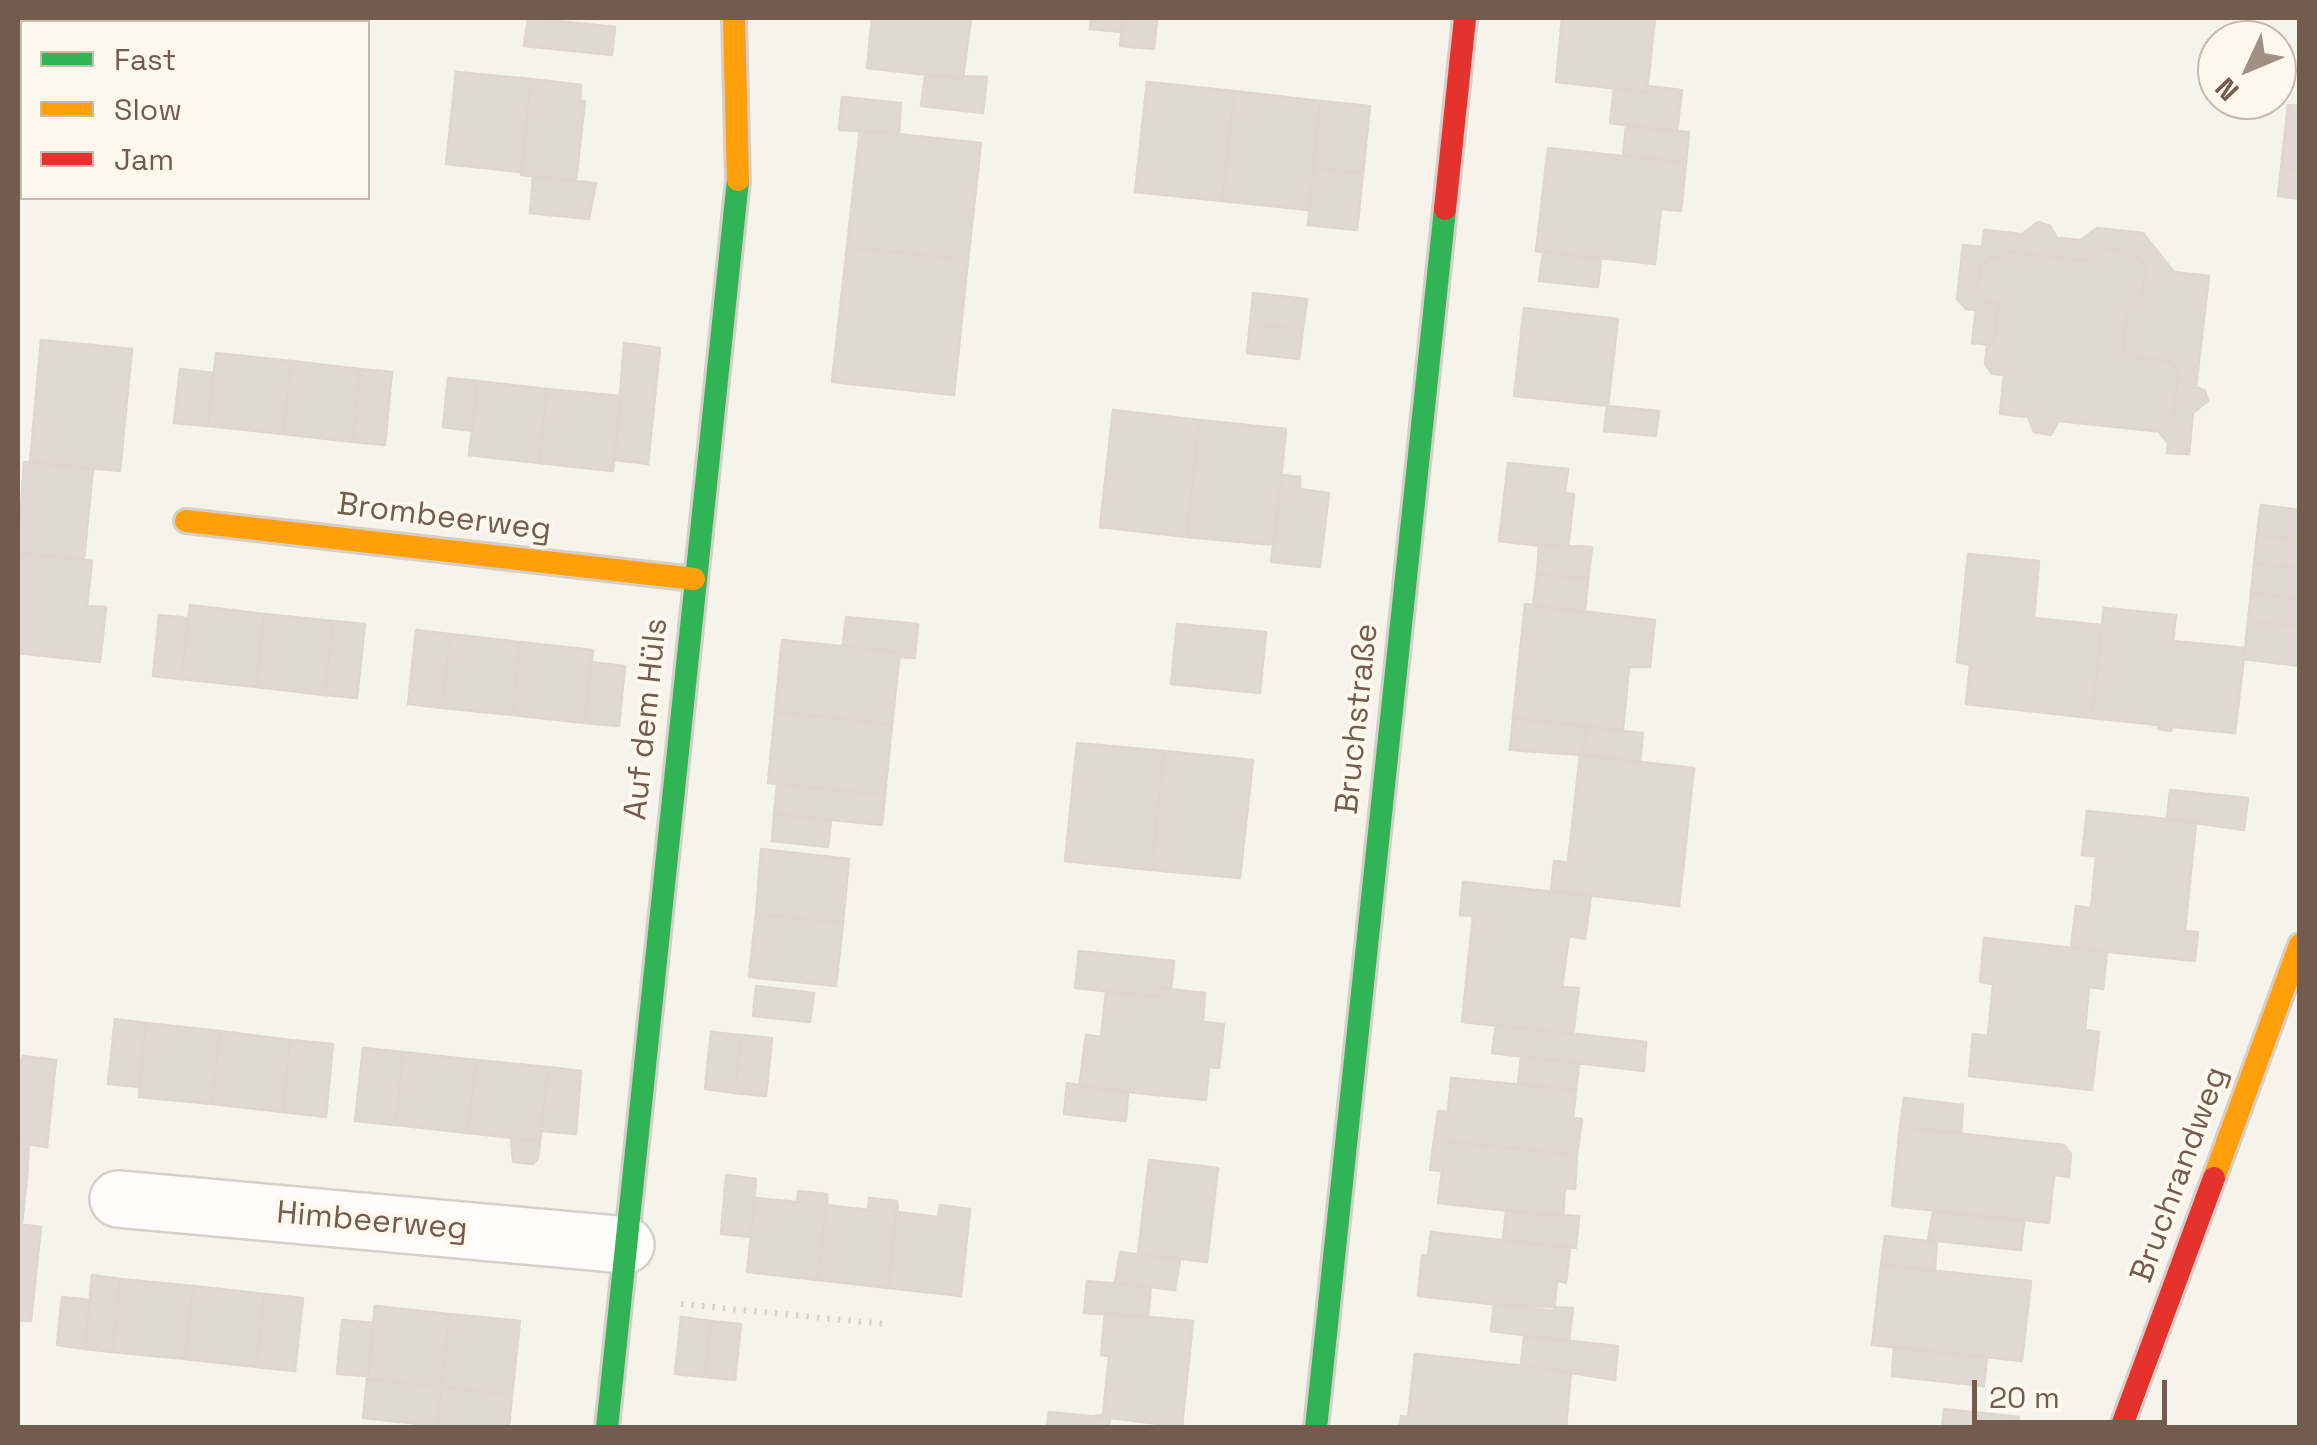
<!DOCTYPE html>
<meta charset="utf-8">
<style>
body{margin:0}
#map{position:relative;width:2317px;height:1445px;overflow:hidden;background:#f6f3eb;font-family:"Space Grotesk",sans-serif}
canvas{display:block}
.frame{position:absolute;inset:0;border:20px solid #735b4d;pointer-events:none}
.legend{position:absolute;left:20px;top:20px;width:350px;height:180px;box-sizing:border-box;background:#fef8ed;border:2px solid #c6b9ad;margin:0;padding:12px 18px;list-style:none;font-size:30px;color:#735b4d}
.legend li{display:flex;align-items:center;gap:20px;height:50px}
.legend b{width:50px;border:2px solid #c6b9ad}
.north{position:absolute;left:2197px;top:20px;width:100px;height:100px;box-sizing:border-box;background:#fef8ed;border:2px solid #c6b9ad;border-radius:50%;rotate:226deg;font-size:28px;font-weight:700;line-height:40px;text-align:center;color:#735b4d}
.north::after{content:'';display:block;margin:auto;width:35px;height:45px;background:#a19084;clip-path:polygon(50% 0,100% 100%,50% 72%,0 100%)}
.scale{position:absolute;left:1972px;top:1380px;width:195px;height:45px;box-sizing:border-box;border:5px solid #735b4d;border-top:0;padding-left:12px;font-size:30px;line-height:35px;white-space:nowrap;color:#735b4d;-webkit-text-stroke:8px #fef8ed;paint-order:stroke}
</style>
<div id="map">
<canvas width="2317" height="1445"></canvas>
<div class="frame"></div>
<ul class="legend">
<li><b style="height:12px;background:#30b455"></b>Fast</li>
<li><b style="height:12px;background:#ff9f0a"></b>Slow</li>
<li><b style="height:12px;background:#e5322d"></b>Jam</li>
</ul>
<div class="north">N</div>
<div class="scale">20 m</div>
</div>
<script>
const ctx = document.querySelector('canvas').getContext('2d');
ctx.lineJoin = 'round';
function paint(path, color) { ctx.fillStyle = color; ctx.fill(path, 'evenodd'); }
function stroke(path, color, width, dash) { ctx.strokeStyle = color; ctx.lineWidth = width; ctx.lineCap = dash ? 'butt' : 'round'; ctx.setLineDash(dash || []); ctx.stroke(path); }
function write(font, color, halo, rows, align = 'center') {
  ctx.font = font + ' "Space Grotesk",sans-serif'; ctx.lineWidth = 8; ctx.setLineDash([]); ctx.textBaseline = 'middle'; ctx.strokeStyle = halo; ctx.fillStyle = color; for (const [text, x, y, turn = 0] of rows) {
    ctx.save(); ctx.translate(x, y); ctx.rotate((+turn || 0) * Math.PI / 180); ctx.textAlign = isNaN(turn) ? turn : align; if (halo) ctx.strokeText(text, 0, 0); ctx.fillText(text, 0, 0); ctx.restore();
  }
}
const building = new Path2D(`
 M 29,18 L 170,18 L 170,22 L 28,22 Z
 M 528,18 L 615,27 L 612,55 L 524,46 Z
 M 872,18 L 971,18 L 963,79 L 867,68 Z
 M 1091,18 L 1123,18 L 1122,32 L 1090,29 Z
 M 1123,18 L 1157,18 L 1154,49 L 1120,46 Z
 M 1562,18 L 1655,18 L 1647,92 L 1556,82 Z
 M 456,72 L 531,79 L 521,172 L 446,164 Z
 M 925,75 L 987,77 L 983,113 L 921,106 Z
 M 531,79 L 581,85 L 580,101 L 585,101 L 576,181 L 521,175 Z
 M 1147,82 L 1234,91 L 1222,201 L 1135,192 Z
 M 1648,86 L 1682,90 L 1677,131 L 1610,123 L 1614,88 L 1647,92 Z
 M 1234,91 L 1320,101 L 1309,210 L 1222,201 Z
 M 842,97 L 901,103 L 899,133 L 839,130 Z
 M 1320,101 L 1370,106 L 1363,173 L 1313,168 Z
 M 2288,105 L 2300,106 L 2300,170 L 2281,168 Z
 M 1626,126 L 1689,132 L 1686,163 L 1623,155 Z
 M 860,130 L 981,143 L 968,260 L 847,247 Z
 M 1548,148 L 1686,163 L 1681,211 L 1661,209 L 1655,264 L 1536,251 Z
 M 1313,168 L 1363,173 L 1357,230 L 1308,225 Z
 M 2281,168 L 2300,170 L 2300,199 L 2278,196 Z
 M 533,177 L 596,183 L 589,219 L 530,213 Z
 M 2038,222 L 2050,226 L 2057,238 L 2081,240 L 2097,228 L 2143,233 L 2174,272 L 2209,276 L 2196,387 L 2205,391 L 2208,401 L 2193,413 L 2189,454 L 2167,453 L 2168,443 L 2159,432 L 2173,423 L 2178,373 L 2170,361 L 2125,357 L 2123,351 L 2128,308 L 2142,296 L 2145,267 L 2132,252 L 2103,248 L 2087,261 L 2002,251 L 2001,258 L 1991,257 L 1980,267 L 1978,290 L 1986,302 L 1998,303 L 1994,345 L 1972,343 L 1976,310 L 1966,309 L 1957,299 L 1963,245 L 1982,247 L 1984,230 L 2022,234 Z
 M 847,247 L 968,260 L 954,395 L 832,382 Z
 M 2103,248 L 2132,252 L 2145,267 L 2142,296 L 2128,308 L 2123,351 L 2125,357 L 2170,361 L 2178,373 L 2173,423 L 2162,432 L 2059,421 L 2051,435 L 2034,432 L 2028,417 L 2000,414 L 2004,375 L 1992,374 L 1985,364 L 1987,345 L 1994,345 L 1998,303 L 1986,302 L 1978,290 L 1980,267 L 1991,257 L 2001,258 L 2002,251 L 2087,261 Z
 M 1543,252 L 1601,259 L 1598,287 L 1539,281 Z
 M 1253,293 L 1307,299 L 1303,329 L 1250,324 Z
 M 1524,308 L 1618,319 L 1608,406 L 1514,396 Z
 M 1250,324 L 1303,329 L 1299,359 L 1247,353 Z
 M 41,340 L 132,349 L 120,471 L 30,462 Z
 M 624,343 L 660,348 L 648,464 L 615,460 Z
 M 216,353 L 291,361 L 283,434 L 208,426 Z
 M 291,361 L 360,369 L 353,442 L 283,434 Z
 M 180,369 L 214,373 L 208,426 L 174,423 Z
 M 360,369 L 392,372 L 385,445 L 353,442 Z
 M 448,378 L 478,381 L 472,431 L 443,427 Z
 M 478,381 L 547,389 L 539,463 L 469,455 Z
 M 547,389 L 621,396 L 613,471 L 539,463 Z
 M 1607,406 L 1659,411 L 1656,436 L 1604,431 Z
 M 1113,410 L 1199,420 L 1187,537 L 1100,527 Z
 M 1199,420 L 1286,429 L 1275,545 L 1187,537 Z
 M 24,462 L 93,469 L 84,560 L 18,553 Z
 M 1508,463 L 1568,469 L 1565,493 L 1574,494 L 1568,549 L 1499,541 Z
 M 1282,475 L 1300,477 L 1300,489 L 1329,493 L 1320,567 L 1271,562 Z
 M 2261,505 L 2300,510 L 2300,540 L 2257,535 Z
 M 2257,535 L 2300,540 L 2300,568 L 2254,564 Z
 M 1539,545 L 1592,547 L 1588,579 L 1537,574 Z
 M 18,553 L 92,561 L 87,606 L 106,607 L 100,662 L 18,653 Z
 M 1968,554 L 2039,561 L 2034,618 L 2102,625 L 2092,718 L 1966,704 L 1970,665 L 1957,662 Z
 M 2254,564 L 2300,568 L 2300,599 L 2251,593 Z
 M 1537,574 L 1588,579 L 1585,612 L 1533,606 Z
 M 2251,593 L 2300,599 L 2300,627 L 2248,621 Z
 M 1525,604 L 1655,620 L 1650,667 L 1629,667 L 1623,730 L 1513,718 Z
 M 190,605 L 264,614 L 256,687 L 181,679 Z
 M 2104,608 L 2176,615 L 2173,641 L 2245,648 L 2235,733 L 2172,727 L 2171,731 L 2158,729 L 2158,725 L 2092,718 Z
 M 264,614 L 333,621 L 325,695 L 256,687 Z
 M 159,615 L 188,618 L 181,679 L 153,676 Z
 M 846,617 L 918,624 L 915,658 L 898,657 L 900,652 L 843,646 Z
 M 333,621 L 365,624 L 357,698 L 325,695 Z
 M 2248,621 L 2300,627 L 2300,666 L 2244,659 Z
 M 1177,624 L 1266,632 L 1260,693 L 1171,684 Z
 M 416,630 L 450,634 L 442,708 L 408,704 Z
 M 450,634 L 520,642 L 513,715 L 442,708 Z
 M 782,640 L 900,652 L 892,724 L 775,712 Z
 M 520,642 L 593,650 L 585,723 L 513,715 Z
 M 591,662 L 625,666 L 619,726 L 585,723 Z
 M 775,712 L 892,724 L 885,795 L 768,783 Z
 M 1513,718 L 1586,727 L 1583,755 L 1510,750 Z
 M 1586,727 L 1643,733 L 1640,762 L 1583,755 Z
 M 1077,743 L 1164,751 L 1151,870 L 1065,861 Z
 M 1164,751 L 1253,760 L 1240,878 L 1151,870 Z
 M 1580,755 L 1694,768 L 1679,906 L 1551,891 L 1554,861 L 1568,862 Z
 M 777,784 L 885,795 L 882,825 L 774,814 Z
 M 2170,790 L 2248,798 L 2244,830 L 2167,819 Z
 M 2087,811 L 2196,822 L 2185,931 L 2198,932 L 2195,961 L 2071,948 L 2076,906 L 2091,908 L 2096,856 L 2082,855 Z
 M 774,814 L 831,820 L 828,847 L 772,841 Z
 M 761,849 L 849,859 L 843,923 L 756,914 Z
 M 1463,882 L 1591,896 L 1585,939 L 1569,936 L 1562,987 L 1579,988 L 1573,1034 L 1462,1022 L 1473,916 L 1460,915 Z
 M 756,914 L 843,923 L 836,986 L 749,977 Z
 M 1984,938 L 2107,952 L 2103,989 L 2089,987 L 2085,1030 L 2099,1032 L 2092,1090 L 1969,1076 L 1973,1034 L 1988,1036 L 1993,984 L 1980,982 Z
 M 1079,951 L 1174,961 L 1171,989 L 1160,988 L 1159,997 L 1075,988 Z
 M 756,986 L 814,993 L 810,1022 L 753,1016 Z
 M 1160,988 L 1205,993 L 1203,1022 L 1224,1024 L 1219,1068 L 1209,1067 L 1206,1100 L 1079,1087 L 1086,1035 L 1101,1037 L 1106,991 L 1159,997 Z
 M 115,1019 L 146,1023 L 139,1087 L 108,1084 Z
 M 146,1023 L 220,1031 L 212,1104 L 139,1097 Z
 M 1496,1025 L 1646,1042 L 1644,1071 L 1492,1053 Z
 M 220,1031 L 290,1040 L 283,1112 L 212,1104 Z
 M 711,1032 L 741,1035 L 735,1093 L 705,1089 Z
 M 741,1035 L 772,1038 L 766,1096 L 735,1093 Z
 M 290,1040 L 333,1044 L 326,1117 L 283,1112 Z
 M 363,1048 L 403,1052 L 396,1125 L 355,1121 Z
 M 403,1052 L 476,1060 L 468,1133 L 396,1125 Z
 M 23,1056 L 56,1060 L 47,1147 L 18,1143 L 18,1070 Z
 M 1521,1057 L 1579,1063 L 1576,1090 L 1518,1084 Z
 M 476,1060 L 548,1067 L 540,1141 L 468,1133 Z
 M 548,1067 L 581,1071 L 576,1134 L 541,1131 Z
 M 1451,1078 L 1576,1090 L 1573,1118 L 1582,1119 L 1577,1155 L 1434,1140 L 1438,1111 L 1448,1112 Z
 M 1067,1083 L 1128,1092 L 1126,1121 L 1064,1114 Z
 M 1904,1098 L 1963,1105 L 1961,1133 L 1900,1127 Z
 M 1900,1127 L 2064,1145 L 2071,1154 L 2069,1177 L 2054,1175 L 2049,1223 L 1892,1206 Z
 M 511,1138 L 540,1141 L 538,1159 L 533,1164 L 513,1162 Z
 M 1434,1140 L 1577,1155 L 1575,1189 L 1565,1188 L 1563,1217 L 1438,1203 L 1442,1171 L 1430,1170 Z
 M 18,1143 L 29,1144 L 27,1176 L 18,1175 Z
 M 1149,1160 L 1218,1168 L 1207,1262 L 1138,1254 Z
 M 18,1175 L 27,1176 L 22,1224 L 18,1224 Z
 M 726,1175 L 756,1179 L 751,1237 L 721,1234 Z
 M 798,1191 L 827,1194 L 818,1280 L 747,1272 L 755,1198 L 797,1202 Z
 M 827,1194 L 827,1205 L 868,1210 L 869,1198 L 897,1201 L 888,1288 L 818,1280 Z
 M 897,1201 L 898,1212 L 938,1217 L 940,1205 L 970,1209 L 961,1296 L 888,1288 Z
 M 1506,1211 L 1579,1216 L 1576,1248 L 1503,1240 Z
 M 1933,1212 L 2024,1221 L 2021,1250 L 1928,1240 Z
 M 18,1224 L 41,1227 L 31,1321 L 18,1320 Z
 M 1431,1232 L 1570,1248 L 1566,1283 L 1557,1281 L 1554,1311 L 1418,1296 L 1422,1255 L 1428,1256 Z
 M 1885,1236 L 1937,1242 L 1935,1270 L 1881,1265 Z
 M 1120,1252 L 1180,1260 L 1175,1290 L 1115,1283 Z
 M 1881,1265 L 2031,1281 L 2022,1361 L 1872,1345 Z
 M 92,1275 L 120,1279 L 112,1352 L 85,1349 Z
 M 120,1279 L 193,1286 L 185,1359 L 112,1352 Z
 M 1087,1281 L 1151,1287 L 1148,1317 L 1084,1313 Z
 M 193,1286 L 264,1294 L 256,1367 L 185,1359 Z
 M 264,1294 L 303,1298 L 295,1371 L 256,1367 Z
 M 62,1297 L 89,1300 L 85,1349 L 57,1345 Z
 M 1494,1304 L 1573,1308 L 1569,1341 L 1491,1331 Z
 M 375,1306 L 449,1314 L 442,1387 L 367,1379 Z
 M 1105,1313 L 1193,1321 L 1182,1427 L 1095,1416 L 1103,1415 L 1109,1356 L 1101,1355 Z
 M 449,1314 L 520,1321 L 512,1395 L 442,1387 Z
 M 681,1317 L 711,1321 L 705,1377 L 675,1374 Z
 M 342,1320 L 374,1323 L 368,1376 L 337,1374 Z
 M 711,1321 L 741,1324 L 735,1380 L 705,1377 Z
 M 1524,1336 L 1618,1346 L 1615,1380 L 1521,1365 Z
 M 1894,1347 L 1987,1357 L 1984,1386 L 1892,1376 Z
 M 1415,1354 L 1571,1371 L 1566,1428 L 1399,1428 L 1401,1416 L 1408,1417 Z
 M 367,1379 L 442,1387 L 437,1426 L 363,1418 Z
 M 442,1387 L 512,1395 L 509,1428 L 437,1426 Z
 M 1944,1409 L 2019,1417 L 2017,1428 L 1942,1428 Z
 M 1049,1412 L 1110,1418 L 1109,1428 L 1047,1428 Z`);
const path = new Path2D(`
 M 681,1304 L 884,1324`);
const street = new Path2D(`
 M 118,1199 L 626,1245`);
const fast = new Path2D(`
 M 607,1428 L 738,180
 M 1316,1428 L 1445,209`);
const slow = new Path2D(`
 M 734,18 L 738,180
 M 186,521 L 694,579
 M 2214,1178 L 2300,945`);
const jam = new Path2D(`
 M 1445,209 L 1465,18
 M 2121,1428 L 2214,1178`);
const streetNames = [
 ["Brombeerweg",444,518,7],
 ["Auf dem Hüls",647,719,-84],
 ["Bruchstraße",1358,719,-84],
 ["Bruchrandweg",2180,1175,-70],
 ["Himbeerweg",372,1222,5]
];
paint(building, '#e0d9d1');
stroke(building, '#dfd6ce', 2.5);
stroke(street, '#d5d0ca', 60);
stroke(fast, '#d6cfc8', 28);
stroke(slow, '#d6cfc8', 28);
stroke(jam, '#d6cfc8', 28);
stroke(path, '#d8d1cb', 6, [2.5, 8]);
stroke(street, '#fefdfc', 55);
stroke(fast, '#30b455', 22);
stroke(slow, '#ff9f0a', 22);
stroke(jam, '#e5322d', 22);
write('32px', '#735b4d', '#fef8ed', streetNames);
</script>
